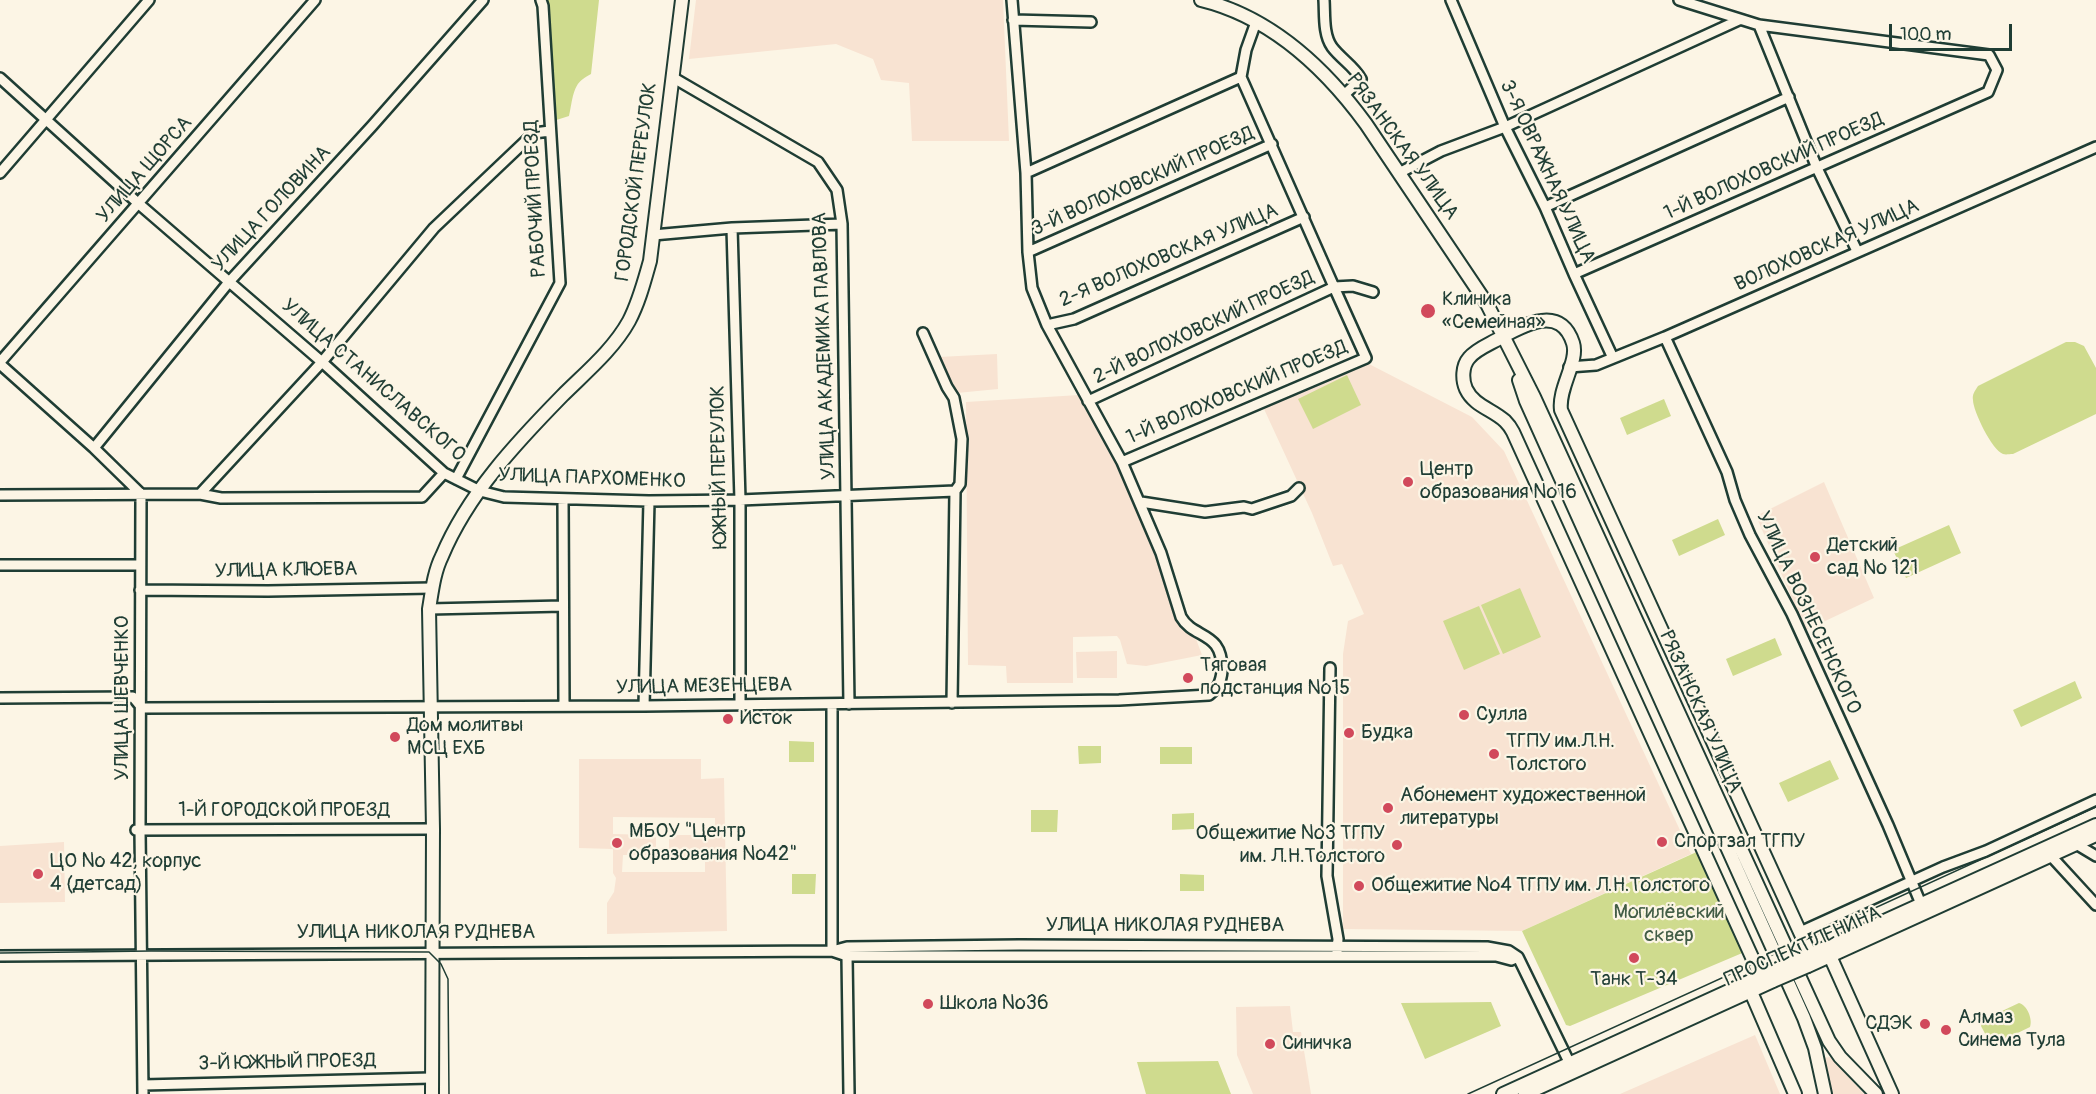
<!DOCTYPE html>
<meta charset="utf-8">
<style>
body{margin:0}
#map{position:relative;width:2096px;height:1094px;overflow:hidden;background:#fcf5e5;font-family:Pangolin,sans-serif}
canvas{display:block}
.scale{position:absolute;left:1889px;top:24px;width:123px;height:27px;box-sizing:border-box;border:3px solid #1f3d34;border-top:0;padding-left:8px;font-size:18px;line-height:21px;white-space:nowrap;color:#1f3d34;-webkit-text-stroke:4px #fcf5e5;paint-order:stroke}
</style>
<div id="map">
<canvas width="2096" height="1094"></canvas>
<div class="scale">100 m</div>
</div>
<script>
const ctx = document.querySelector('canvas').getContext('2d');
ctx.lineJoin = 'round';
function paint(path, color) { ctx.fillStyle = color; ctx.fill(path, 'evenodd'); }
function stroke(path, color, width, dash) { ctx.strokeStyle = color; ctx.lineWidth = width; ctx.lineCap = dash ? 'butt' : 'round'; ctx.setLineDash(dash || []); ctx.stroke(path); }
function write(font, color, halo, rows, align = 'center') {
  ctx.font = font + ' Pangolin,sans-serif'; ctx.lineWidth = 4.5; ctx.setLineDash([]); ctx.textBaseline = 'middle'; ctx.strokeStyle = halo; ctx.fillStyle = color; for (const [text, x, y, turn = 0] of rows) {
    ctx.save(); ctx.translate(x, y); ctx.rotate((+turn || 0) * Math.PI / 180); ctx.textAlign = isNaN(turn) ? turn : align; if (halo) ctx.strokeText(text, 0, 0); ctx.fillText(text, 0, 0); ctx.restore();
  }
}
const built = new Path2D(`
 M 696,0 L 1003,0 L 1009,141 L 912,141 L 909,83 L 881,80 L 873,59 L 836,44 L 689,59 Z
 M 997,354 L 998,389 L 957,393 L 951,387 L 939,357 Z
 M 1369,364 L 1472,417 L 1504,451 L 1691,854 L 1522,931 L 1343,929 L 1343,654 L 1348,621 L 1364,614 L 1342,564 L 1333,566 L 1312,513 L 1264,409 Z
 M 1079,395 L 1164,553 L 1202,655 L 1146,666 L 1127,664 L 1120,640 L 1117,636 L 1073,637 L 1073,683 L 1007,683 L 1006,666 L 968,665 L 966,402 Z
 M 1824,482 L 1874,598 L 1806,630 L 1756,516 Z
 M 1117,651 L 1117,678 L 1077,678 L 1076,652 Z
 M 579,759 L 701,759 L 701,779 L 724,778 L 727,931 L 607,934 L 607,903 L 614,892 L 616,878 L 613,873 L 613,849 L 579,848 ZM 613,817 L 715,818 L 715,835 L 672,835 L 672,838 L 669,838 L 669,856 L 705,856 L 705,872 L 622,872 L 623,855 L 656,855 L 656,838 L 654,835 L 613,834 Z
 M 64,842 L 65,902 L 0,903 L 0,846 Z
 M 1290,1006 L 1293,1032 L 1301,1032 L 1311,1094 L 1253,1094 L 1237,1055 L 1236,1007 Z
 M 1755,1035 L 1780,1094 L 1620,1094 Z
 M 1830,1057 L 1864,1094 L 1831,1094 L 1823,1058 Z`);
const green = new Path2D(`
 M 539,0 L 599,0 L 591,74 C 588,76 585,77 583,79 C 572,86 572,105 569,116 L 550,122 Z
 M 2066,342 L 2075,342 L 2084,346 L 2096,368 L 2096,414 L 2013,454 C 2009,454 2006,455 2003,454 C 1992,450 1973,411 1973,400 C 1972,394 1975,391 1978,386 Z
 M 1347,375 L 1361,405 L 1313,429 L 1298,399 Z
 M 1664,399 L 1671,416 L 1627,435 L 1620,418 Z
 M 1718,519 L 1725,535 L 1679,556 L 1672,540 Z
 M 1949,525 L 1961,553 L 1906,578 L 1893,550 Z
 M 1520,588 L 1541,637 L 1503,654 L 1481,605 Z
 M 1479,606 L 1500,654 L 1464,670 L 1443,621 Z
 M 1775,638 L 1782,655 L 1733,676 L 1726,659 Z
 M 2075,681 L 2082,698 L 2021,727 L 2013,710 Z
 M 789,741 L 814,742 L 814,762 L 789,762 Z
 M 1078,746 L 1101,746 L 1101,763 L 1079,764 Z
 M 1160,747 L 1192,747 L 1192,764 L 1160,764 Z
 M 1830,760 L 1839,779 L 1788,802 L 1779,783 Z
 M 1031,810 L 1058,810 L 1057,832 L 1031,832 Z
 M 1194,813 L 1194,829 L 1172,830 L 1172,814 Z
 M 1701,850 L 1747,951 L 1570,1026 L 1566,1025 L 1522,931 Z
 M 792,874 L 816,874 L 815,894 L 792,894 Z
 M 1180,874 L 1204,875 L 1204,891 L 1180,891 Z
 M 1491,1002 L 1501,1026 L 1425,1059 L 1401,1003 Z
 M 2019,1003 C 2027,1005 2033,1019 2030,1027 L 1995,1044 L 1990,1043 L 1981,1026 L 1983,1020 Z
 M 1218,1061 L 1231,1094 L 1146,1094 L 1137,1062 Z`);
const minor = new Path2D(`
 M 1324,0 C 1325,15 1323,34 1332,47 C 1341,59 1354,66 1361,79 L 1344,95
 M 1451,0 L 1505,127 L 1545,207 L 1574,274 L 1613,358
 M 1013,20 L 1091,22
 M 1256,22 L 1246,50 L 1241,77 L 1334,287 L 1353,286 L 1373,292
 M 1759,25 L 1817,168 L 1857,251
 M 672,77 L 818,162 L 837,190 L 842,224 L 849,704
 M 0,78 L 139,204 L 322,362 L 444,473 L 480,491 L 504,497 L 649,501 L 740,500 L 955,491
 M 0,173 L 149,0
 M 1026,173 L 1241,77
 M 1399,173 L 1441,151 L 1505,127 L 1739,20
 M 1545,207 L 1789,97
 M 732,228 L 740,500 L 740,705
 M 653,235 L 732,228 L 842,224
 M 1028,252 L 1272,144
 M 1574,274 L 1988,92 L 1997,70 L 1989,55 L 1759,25 L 1679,0
 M 1047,325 L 1074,319 L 1304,217
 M 923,333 L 947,387 L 954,398 L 962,439 L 960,484 L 955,491 L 952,703
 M 1665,337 L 1727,472 L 1735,500 L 1750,535 L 1792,614 L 1888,825 L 1921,904
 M 0,362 L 315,0
 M 0,364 L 94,448 L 141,494 L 140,830 L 143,1094
 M 1569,367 L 1596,365 L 1665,337 L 2096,147
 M 1088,401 L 1334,287 L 1366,358 L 1122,462
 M 94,448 L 229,282 L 372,126 L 483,0
 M 456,479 L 560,283 L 543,6 L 541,0
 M 200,494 L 322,362 L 434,228 L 534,133 L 550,131
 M 0,495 L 200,494 L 221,498 L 422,497 L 444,473
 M 563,499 L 564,706
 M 1141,502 L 1205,512 L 1244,507 L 1252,509 L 1291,496 L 1299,488
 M 0,565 L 140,565
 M 140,590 L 268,591 L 432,588
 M 429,609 L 563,606
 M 1330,668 L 1327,876 L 1338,939 L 1337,952
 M 0,698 L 133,697 L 142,708 L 644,706 L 1119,700 L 1209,695 C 1218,688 1221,682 1222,671 C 1223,630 1194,640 1181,617 L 1161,553 L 1122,462 L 1047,325 L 1032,288 L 1028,252 L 1026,173 L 1012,0
 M 832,704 L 832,951
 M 644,706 L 649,501
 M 136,830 L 433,829
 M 2076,844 L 2096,856
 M 2051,856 L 2096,905
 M 1800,932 L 1943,867 L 1986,851 L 2096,800
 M 832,951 L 847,956 L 1496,956 L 1511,960 L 1518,957
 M 0,956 L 832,951 L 847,947 L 1019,945 L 1487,947 L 1509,951 L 1518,957 L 1570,1064
 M 847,956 L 849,1094
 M 143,1085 L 431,1078`);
const major = new Path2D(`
 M 1201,0 C 1271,17 1325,68 1366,124 L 1487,304 L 1534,397 L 1829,1041 L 1840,1057 L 1876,1094
 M 1519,380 L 1526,401 L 1804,1018 L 1815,1048 L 1825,1094
 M 1830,956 L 1892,1094
 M 1805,957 L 2096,825
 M 1808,966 L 2096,835
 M 1761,977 L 1513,432 C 1511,428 1508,424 1505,421 C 1492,409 1474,406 1466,389 C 1462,380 1462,366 1469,358 C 1476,349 1490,344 1500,338 C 1524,325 1560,304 1573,343 C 1579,361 1558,388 1561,410 L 1810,954
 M 1751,992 L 1795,1094
 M 432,1094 L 433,829 L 429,609 C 432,591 434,572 442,556 C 468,494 516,443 562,396 C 585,373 613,350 629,321 C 639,302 644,282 650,261 L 682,0
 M 1503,1094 L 1768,973
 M 1525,1094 L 1773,981`);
const tram = new Path2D(`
 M 0,953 L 151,951 L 429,952 L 441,964 L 448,979 L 449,1094
 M 1468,1094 L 2096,807`);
const majorBridge = new Path2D(`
 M 1769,973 L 1804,957
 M 1773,981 L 1808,966`);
const markers = [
 [1428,311,8,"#d1495b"],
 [1408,482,6,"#d1495b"],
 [1815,557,6,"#d1495b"],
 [1188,678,6,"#d1495b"],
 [1464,715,6,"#d1495b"],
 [728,719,6,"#d1495b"],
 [1349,733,6,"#d1495b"],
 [395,737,6,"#d1495b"],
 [1494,754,6,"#d1495b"],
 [1388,808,6,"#d1495b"],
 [1662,842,6,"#d1495b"],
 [617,843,6,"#d1495b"],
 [1397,845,6,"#d1495b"],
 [38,874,6,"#d1495b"],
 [1359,886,6,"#d1495b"],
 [1634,958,6,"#d1495b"],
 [928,1004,6,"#d1495b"],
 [1925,1024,6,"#d1495b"],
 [1946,1030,6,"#d1495b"],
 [1270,1044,6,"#d1495b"]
];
const streetNames = [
 ["РЯЗАНСКАЯ УЛИЦА",1402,147,54],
 ["1-Й ВОЛОХОВСКИЙ ПРОЕЗД",1774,167,-24],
 ["УЛИЦА ЩОРСА",145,170,-49],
 ["3-Я ОВРАЖНАЯ УЛИЦА",1547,172,65],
 ["ГОРОДСКОЙ ПЕРЕУЛОК",637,182,-82],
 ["3-Й ВОЛОХОВСКИЙ ПРОЕЗД",1143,182,-24],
 ["РАБОЧИЙ ПРОЕЗД",536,199,-93],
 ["УЛИЦА ГОЛОВИНА",272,209,-47],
 ["ВОЛОХОВСКАЯ УЛИЦА",1827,246,-24],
 ["2-Я ВОЛОХОВСКАЯ УЛИЦА",1169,256,-23],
 ["2-Й ВОЛОХОВСКИЙ ПРОЕЗД",1204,328,-25],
 ["УЛИЦА АКАДЕМИКА ПАВЛОВА",825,346,-92],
 ["УЛИЦА СТАНИСЛАВСКОГО",373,381,41],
 ["1-Й ВОЛОХОВСКИЙ ПРОЕЗД",1237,393,-23],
 ["ЮЖНЫЙ ПЕРЕУЛОК",720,467,-91],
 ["УЛИЦА ПАРХОМЕНКО",592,479,2],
 ["УЛИЦА КЛЮЕВА",286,571,-1],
 ["УЛИЦА ВОЗНЕСЕНСКОГО",1808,613,65],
 ["УЛИЦА МЕЗЕНЦЕВА",704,687,-1],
 ["УЛИЦА ШЕВЧЕНКО",123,698,-90],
 ["РЯЗАНСКАЯ УЛИЦА",1700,712,66],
 ["1-Й ГОРОДСКОЙ ПРОЕЗД",284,811],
 ["УЛИЦА НИКОЛАЯ РУДНЕВА",1165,926],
 ["УЛИЦА НИКОЛАЯ РУДНЕВА",416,933],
 ["ПРОСПЕКТ ЛЕНИНА",1803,947,-24],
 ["3-Й ЮЖНЫЙ ПРОЕЗД",287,1063,-1]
];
const poiNames = [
 ["Клиника",1442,300],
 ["«Семейная»",1442,323],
 ["Центр",1420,470],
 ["образования №16",1420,493],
 ["Детский",1827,546],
 ["сад № 121",1827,569],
 ["Тяговая",1200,666],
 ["подстанция №15",1200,689],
 ["Сулла",1476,715],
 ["Исток",740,719],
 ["Дом молитвы",407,726],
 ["МСЦ ЕХБ",407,749],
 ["Будка",1361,733],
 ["ТГПУ им.Л.Н.",1506,742],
 ["Толстого",1506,765],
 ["Абонемент художественной",1400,796],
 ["литературы",1400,819],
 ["МБОУ \"Центр",629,832],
 ["образования №42\"",629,855],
 ["Общежитие №3 ТГПУ",1385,834,"right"],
 ["им. Л.Н.Толстого",1385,857,"right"],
 ["Спортзал ТГПУ",1674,842],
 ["ЦО № 42, корпус",50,862],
 ["4 (детсад)",50,885],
 ["Общежитие №4 ТГПУ им. Л.Н.Толстого",1371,886],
 ["Танк Т-34",1634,980,"center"],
 ["Школа №36",940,1004],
 ["Алмаз",1958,1018],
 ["Синема Тула",1958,1041],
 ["СДЭК",1913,1024,"right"],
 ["Синичка",1282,1044]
];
const parkNames = [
 ["Могилёвский",1669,913],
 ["сквер",1669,936]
];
paint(built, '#f8e3d2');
paint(green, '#cfdb8e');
stroke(minor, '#1f3d34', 14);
stroke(major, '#1f3d34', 16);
stroke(minor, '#fcf5e5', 9);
stroke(major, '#fcf5e5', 12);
stroke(tram, '#1f3d34', 1.5);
stroke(majorBridge, '#1f3d34', 16, []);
stroke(majorBridge, '#fcf5e5', 12);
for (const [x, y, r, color] of markers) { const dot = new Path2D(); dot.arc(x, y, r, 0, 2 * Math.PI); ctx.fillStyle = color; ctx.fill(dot); stroke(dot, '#fcf5e5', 2); }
write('20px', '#1f3d34', '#fcf5e5', streetNames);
write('20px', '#1f3d34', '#fcf5e5', poiNames, 'left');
write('20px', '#425d46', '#fcf5e5', parkNames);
</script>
